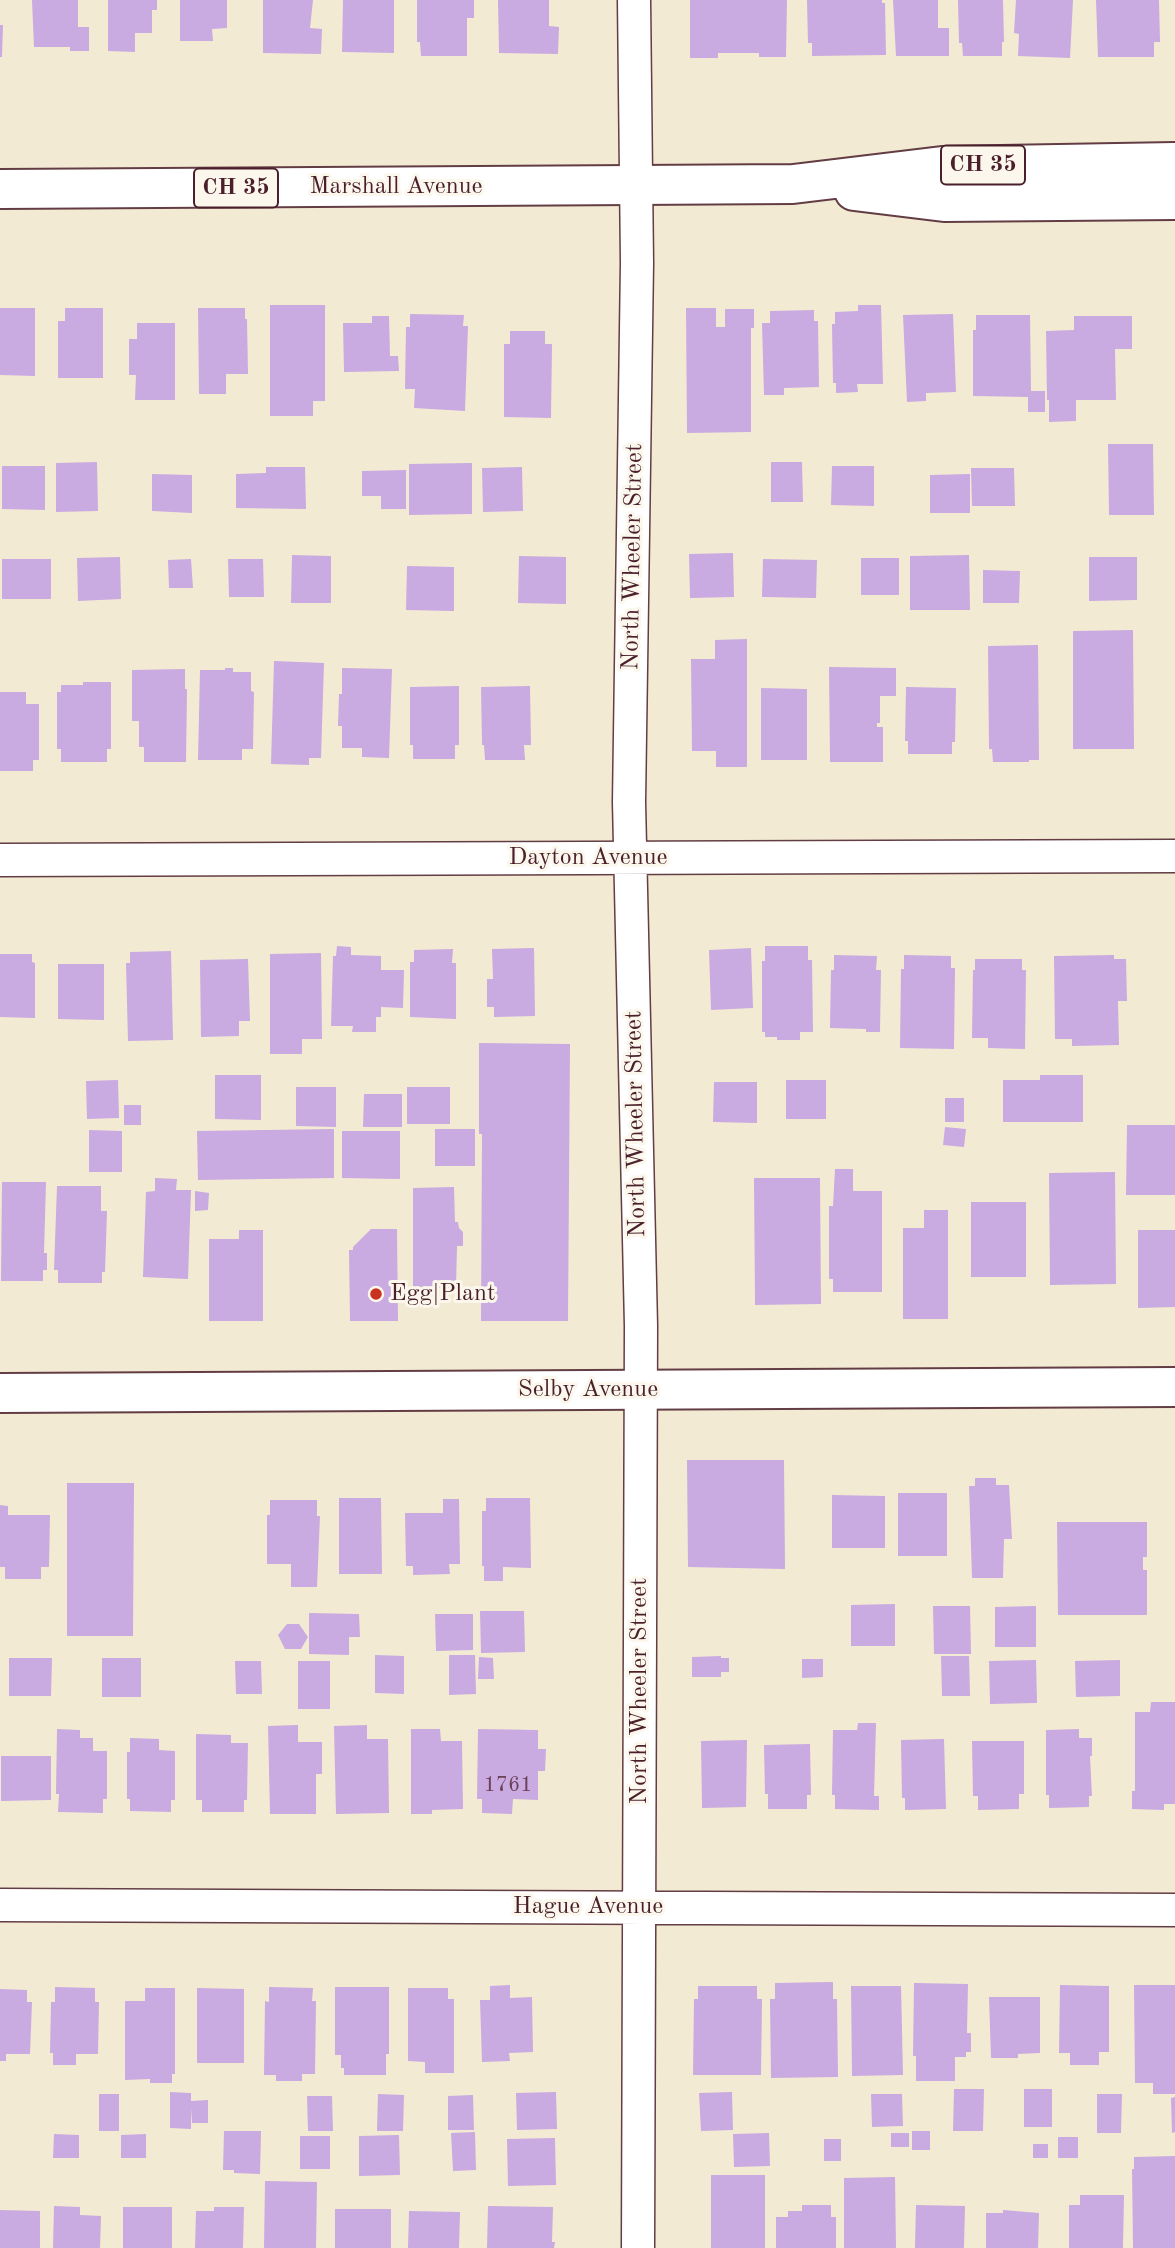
<!DOCTYPE html>
<style>
body{margin:0}
canvas{display:block;background:#f3ead3}
</style>
<canvas width="1175" height="2248"></canvas>
<script>
const ctx = document.querySelector('canvas').getContext('2d');
ctx.lineJoin = 'round';
function paint(path, color) { ctx.fillStyle = color; ctx.fill(path, 'evenodd'); }
function stroke(path, color, width, dash) { ctx.strokeStyle = color; ctx.lineWidth = width; ctx.lineCap = dash ? 'butt' : 'round'; ctx.setLineDash(dash || []); ctx.stroke(path); }
function write(font, color, halo, rows, align = 'center') {
  ctx.font = font + ' "Old Standard TT",serif'; ctx.lineWidth = 6; ctx.setLineDash([]); ctx.textBaseline = 'middle'; ctx.strokeStyle = halo; ctx.fillStyle = color; for (const [text, x, y, turn = 0] of rows) {
    ctx.save(); ctx.translate(x, y); ctx.rotate((+turn || 0) * Math.PI / 180); ctx.textAlign = isNaN(turn) ? turn : align; if (halo) ctx.strokeText(text, 0, 0); ctx.fillText(text, 0, 0); ctx.restore();
  }
}
const building = new Path2D(`
 M 32,0 L 78,0 L 78,27 L 89,27 L 89,51 L 70,51 L 70,47 L 34,47 Z
 M 108,0 L 157,0 L 157,10 L 152,10 L 152,33 L 135,33 L 135,52 L 108,51 Z
 M 180,0 L 227,0 L 227,28 L 212,29 L 213,41 L 180,41 Z
 M 263,0 L 313,0 L 310,28 L 322,29 L 321,54 L 263,53 Z
 M 343,0 L 394,0 L 394,53 L 342,52 Z
 M 417,0 L 474,0 L 474,18 L 467,18 L 467,56 L 421,56 L 420,42 L 417,42 Z
 M 498,0 L 549,0 L 549,26 L 559,27 L 558,54 L 499,53 Z
 M 690,0 L 787,0 L 786,57 L 759,57 L 759,53 L 718,53 L 718,58 L 690,58 Z
 M 807,0 L 882,0 L 882,3 L 885,3 L 886,55 L 812,56 L 812,43 L 808,43 Z
 M 893,0 L 938,0 L 938,28 L 949,28 L 949,56 L 896,56 Z
 M 958,0 L 1003,0 L 1004,42 L 1002,42 L 1002,56 L 963,56 L 962,43 L 959,43 Z
 M 1016,0 L 1073,0 L 1070,58 L 1018,56 L 1019,34 L 1014,33 Z
 M 1096,0 L 1159,0 L 1160,42 L 1154,42 L 1154,57 L 1098,57 Z
 M 0,25 L 3,25 L 2,57 L 0,57 Z
 M 270,305 L 325,305 L 325,401 L 313,401 L 313,416 L 270,416 Z
 M 858,305 L 881,305 L 883,384 L 857,384 L 858,392 L 836,393 L 836,383 L 833,383 L 832,324 L 835,324 L 835,312 L 858,311 Z
 M 0,308 L 35,308 L 35,376 L 0,375 Z
 M 65,308 L 103,308 L 103,378 L 58,378 L 58,321 L 65,321 Z
 M 198,308 L 245,308 L 245,319 L 247,319 L 248,374 L 226,374 L 226,394 L 199,394 Z
 M 686,308 L 716,308 L 716,327 L 725,327 L 725,309 L 754,309 L 754,328 L 751,328 L 751,432 L 687,433 Z
 M 814,310 L 814,321 L 818,321 L 819,387 L 784,388 L 784,395 L 764,395 L 762,323 L 770,323 L 770,311 Z
 M 410,314 L 464,315 L 463,326 L 468,326 L 465,411 L 414,408 L 415,389 L 405,389 L 406,327 L 410,327 Z
 M 953,314 L 956,392 L 926,393 L 926,401 L 907,402 L 903,315 Z
 M 976,315 L 1030,315 L 1031,391 L 1045,391 L 1045,412 L 1028,412 L 1028,397 L 973,396 L 973,330 L 976,330 Z
 M 372,316 L 389,316 L 390,356 L 398,356 L 399,371 L 344,372 L 343,323 L 372,323 Z
 M 1074,316 L 1132,316 L 1132,349 L 1115,349 L 1116,400 L 1076,400 L 1076,421 L 1049,422 L 1049,400 L 1047,400 L 1046,331 L 1074,330 Z
 M 137,323 L 175,323 L 175,400 L 135,400 L 136,375 L 129,375 L 129,339 L 137,339 Z
 M 510,331 L 545,331 L 545,344 L 552,344 L 551,418 L 504,417 L 504,344 L 510,344 Z
 M 1108,444 L 1153,444 L 1154,515 L 1109,515 Z
 M 97,462 L 98,511 L 56,512 L 56,463 Z
 M 771,462 L 802,462 L 803,502 L 771,502 Z
 M 472,463 L 472,514 L 409,515 L 409,464 Z
 M 2,466 L 45,466 L 45,510 L 2,509 Z
 M 832,466 L 874,466 L 874,506 L 831,505 Z
 M 266,467 L 305,467 L 306,509 L 236,508 L 236,474 L 266,473 Z
 M 522,467 L 523,511 L 483,512 L 482,468 Z
 M 971,468 L 1014,468 L 1015,506 L 972,506 Z
 M 406,470 L 406,509 L 381,509 L 381,496 L 362,496 L 362,471 Z
 M 152,474 L 192,475 L 192,513 L 152,511 Z
 M 970,474 L 970,513 L 930,513 L 930,475 Z
 M 733,553 L 734,597 L 690,598 L 689,554 Z
 M 292,555 L 331,556 L 331,603 L 291,603 Z
 M 969,555 L 970,610 L 910,610 L 910,556 Z
 M 519,556 L 566,557 L 566,604 L 518,603 Z
 M 120,557 L 121,599 L 78,601 L 77,558 Z
 M 1089,557 L 1137,557 L 1137,600 L 1089,601 Z
 M 861,558 L 899,558 L 899,595 L 861,595 Z
 M 2,559 L 51,559 L 51,599 L 2,599 Z
 M 191,559 L 193,588 L 169,588 L 168,560 Z
 M 228,559 L 263,559 L 264,597 L 229,597 Z
 M 763,559 L 817,560 L 816,598 L 762,597 Z
 M 407,566 L 454,567 L 454,611 L 406,610 Z
 M 983,570 L 1020,571 L 1019,603 L 983,603 Z
 M 1133,630 L 1134,749 L 1073,749 L 1073,631 Z
 M 747,639 L 747,767 L 716,767 L 716,751 L 692,751 L 691,659 L 715,659 L 715,640 Z
 M 1038,645 L 1039,760 L 1029,760 L 1029,762 L 993,762 L 992,749 L 989,749 L 988,646 Z
 M 274,661 L 324,663 L 321,758 L 309,758 L 309,765 L 271,764 Z
 M 829,667 L 896,668 L 896,696 L 880,696 L 880,723 L 877,723 L 877,727 L 883,727 L 883,762 L 830,762 Z
 M 225,668 L 233,668 L 233,672 L 251,672 L 251,691 L 254,692 L 253,749 L 242,749 L 242,760 L 198,760 L 200,670 L 225,670 Z
 M 342,668 L 392,669 L 389,758 L 362,757 L 362,748 L 342,748 L 342,726 L 338,726 L 339,694 L 342,694 Z
 M 185,669 L 185,689 L 187,689 L 186,762 L 144,762 L 144,747 L 139,747 L 139,721 L 132,721 L 132,670 Z
 M 83,682 L 111,682 L 111,749 L 107,749 L 107,762 L 61,762 L 61,749 L 57,749 L 57,692 L 61,692 L 61,685 L 83,685 Z
 M 459,686 L 459,745 L 455,745 L 455,759 L 413,759 L 413,745 L 410,745 L 410,687 Z
 M 530,686 L 531,745 L 524,745 L 525,760 L 485,760 L 484,745 L 482,745 L 481,687 Z
 M 906,687 L 956,688 L 955,742 L 952,742 L 952,754 L 908,754 L 908,741 L 905,741 Z
 M 761,688 L 807,689 L 807,760 L 761,760 Z
 M 0,692 L 26,692 L 26,704 L 39,704 L 39,760 L 33,760 L 33,771 L 0,771 Z
 M 337,946 L 351,947 L 351,955 L 381,956 L 381,970 L 404,970 L 403,1008 L 381,1007 L 381,1017 L 376,1017 L 376,1032 L 352,1032 L 353,1026 L 331,1026 L 333,956 L 336,956 Z
 M 765,946 L 808,946 L 808,960 L 812,960 L 813,1032 L 800,1032 L 800,1040 L 777,1040 L 777,1037 L 765,1037 L 765,1032 L 762,1032 L 762,961 L 765,961 Z
 M 534,948 L 535,1016 L 494,1017 L 494,1007 L 487,1007 L 487,979 L 493,979 L 492,949 Z
 M 751,948 L 753,1008 L 711,1010 L 709,950 Z
 M 453,949 L 452,963 L 456,963 L 456,1019 L 410,1017 L 410,962 L 414,962 L 414,950 Z
 M 171,951 L 173,1040 L 128,1041 L 126,963 L 130,963 L 130,952 Z
 M 321,953 L 322,1039 L 302,1039 L 302,1054 L 270,1054 L 270,954 Z
 M 0,954 L 32,954 L 32,962 L 35,963 L 35,1018 L 0,1017 Z
 M 834,955 L 877,956 L 876,970 L 881,970 L 880,1032 L 866,1032 L 866,1029 L 830,1028 L 831,970 L 834,970 Z
 M 904,955 L 951,956 L 951,968 L 955,968 L 954,1049 L 900,1048 L 901,969 L 904,969 Z
 M 1114,955 L 1114,959 L 1126,959 L 1127,1001 L 1118,1001 L 1119,1045 L 1072,1046 L 1072,1039 L 1055,1039 L 1054,956 Z
 M 248,959 L 250,1021 L 239,1021 L 239,1036 L 201,1037 L 200,960 Z
 M 975,959 L 1022,959 L 1022,970 L 1026,970 L 1025,1049 L 988,1048 L 988,1038 L 972,1038 L 973,970 L 975,970 Z
 M 58,964 L 104,964 L 104,1020 L 58,1019 Z
 M 479,1043 L 570,1044 L 568,1321 L 481,1321 L 482,1134 L 479,1134 Z
 M 215,1075 L 261,1075 L 261,1120 L 215,1119 Z
 M 1040,1075 L 1083,1075 L 1083,1122 L 1003,1122 L 1003,1080 L 1040,1080 Z
 M 118,1080 L 119,1118 L 87,1119 L 86,1081 Z
 M 786,1080 L 826,1080 L 826,1119 L 786,1119 Z
 M 714,1082 L 757,1082 L 757,1123 L 713,1122 Z
 M 296,1087 L 336,1087 L 336,1127 L 296,1126 Z
 M 407,1087 L 450,1087 L 450,1124 L 407,1124 Z
 M 364,1094 L 402,1094 L 402,1127 L 363,1127 Z
 M 945,1098 L 964,1098 L 964,1122 L 945,1122 Z
 M 124,1105 L 141,1105 L 141,1125 L 124,1125 Z
 M 1127,1125 L 1175,1125 L 1175,1195 L 1126,1195 Z
 M 945,1127 L 966,1129 L 964,1147 L 943,1145 Z
 M 334,1129 L 334,1178 L 198,1180 L 197,1131 Z
 M 435,1129 L 475,1129 L 475,1166 L 435,1166 Z
 M 89,1130 L 122,1131 L 122,1172 L 89,1172 Z
 M 342,1131 L 400,1131 L 400,1179 L 342,1178 Z
 M 835,1169 L 853,1169 L 853,1191 L 882,1191 L 882,1292 L 833,1292 L 833,1279 L 829,1279 L 829,1206 L 833,1206 Z
 M 1115,1172 L 1116,1284 L 1050,1285 L 1049,1173 Z
 M 155,1178 L 177,1179 L 176,1190 L 191,1190 L 188,1279 L 143,1277 L 146,1192 L 155,1191 Z
 M 754,1178 L 820,1178 L 821,1304 L 755,1305 Z
 M 2,1182 L 46,1182 L 44,1253 L 47,1253 L 47,1270 L 43,1270 L 43,1281 L 1,1281 Z
 M 57,1186 L 101,1186 L 101,1211 L 107,1211 L 105,1272 L 102,1272 L 102,1283 L 58,1283 L 58,1270 L 54,1270 Z
 M 454,1187 L 455,1222 L 458,1222 L 459,1228 L 463,1232 L 463,1246 L 457,1246 L 456,1288 L 413,1288 L 413,1188 Z
 M 195,1191 L 209,1193 L 208,1210 L 195,1211 Z
 M 971,1202 L 1026,1202 L 1026,1277 L 971,1277 Z
 M 924,1210 L 948,1210 L 948,1319 L 903,1319 L 903,1228 L 924,1228 Z
 M 371,1229 L 397,1229 L 398,1321 L 350,1321 L 349,1250 L 353,1250 L 353,1247 Z
 M 239,1230 L 263,1230 L 263,1321 L 209,1321 L 209,1239 L 239,1239 Z
 M 1138,1230 L 1175,1230 L 1175,1307 L 1138,1308 Z
 M 687,1460 L 784,1460 L 785,1569 L 688,1567 Z
 M 975,1478 L 996,1478 L 996,1485 L 1009,1485 L 1012,1539 L 1004,1539 L 1003,1578 L 972,1578 L 969,1486 L 975,1486 Z
 M 67,1483 L 134,1483 L 133,1636 L 67,1636 Z
 M 898,1493 L 947,1493 L 947,1556 L 898,1556 Z
 M 832,1495 L 885,1496 L 885,1548 L 832,1548 Z
 M 339,1498 L 381,1498 L 382,1574 L 339,1574 Z
 M 486,1498 L 530,1498 L 531,1568 L 503,1567 L 503,1581 L 484,1581 L 484,1566 L 482,1566 L 482,1511 L 486,1511 Z
 M 443,1499 L 459,1499 L 460,1564 L 449,1564 L 450,1574 L 413,1575 L 413,1566 L 406,1566 L 405,1513 L 443,1513 Z
 M 270,1500 L 317,1500 L 317,1516 L 320,1516 L 317,1587 L 291,1587 L 291,1564 L 267,1564 L 267,1515 L 270,1515 Z
 M 0,1505 L 8,1506 L 8,1515 L 50,1515 L 49,1567 L 41,1567 L 41,1579 L 5,1579 L 5,1567 L 0,1567 Z
 M 1057,1522 L 1147,1522 L 1147,1557 L 1143,1557 L 1143,1570 L 1147,1570 L 1147,1615 L 1058,1615 Z
 M 895,1604 L 895,1646 L 851,1646 L 851,1605 Z
 M 933,1606 L 970,1606 L 971,1654 L 934,1654 Z
 M 1036,1606 L 1036,1647 L 995,1647 L 995,1607 Z
 M 480,1611 L 524,1611 L 525,1652 L 481,1653 Z
 M 309,1613 L 359,1614 L 360,1637 L 349,1637 L 349,1655 L 309,1654 Z
 M 435,1614 L 473,1614 L 473,1650 L 436,1651 Z
 M 287,1624 L 299,1624 L 308,1637 L 301,1649 L 285,1649 L 278,1635 Z
 M 375,1655 L 404,1656 L 404,1694 L 375,1693 Z
 M 449,1655 L 475,1655 L 476,1694 L 449,1695 Z
 M 721,1656 L 721,1658 L 729,1658 L 729,1672 L 721,1672 L 721,1677 L 692,1677 L 692,1657 Z
 M 941,1656 L 969,1656 L 970,1696 L 942,1696 Z
 M 479,1657 L 493,1658 L 494,1679 L 478,1679 Z
 M 9,1658 L 52,1658 L 51,1696 L 9,1696 Z
 M 102,1658 L 141,1658 L 141,1697 L 102,1697 Z
 M 802,1659 L 823,1659 L 823,1677 L 802,1678 Z
 M 1036,1660 L 1037,1703 L 990,1704 L 989,1661 Z
 M 1120,1660 L 1120,1696 L 1076,1697 L 1075,1661 Z
 M 235,1661 L 261,1661 L 262,1694 L 236,1694 Z
 M 298,1661 L 330,1661 L 330,1709 L 298,1709 Z
 M 1151,1702 L 1175,1702 L 1175,1804 L 1164,1804 L 1164,1810 L 1132,1809 L 1132,1791 L 1135,1791 L 1135,1712 L 1150,1712 Z
 M 858,1723 L 876,1723 L 874,1796 L 879,1796 L 879,1810 L 835,1809 L 835,1795 L 832,1795 L 833,1730 L 857,1730 Z
 M 298,1725 L 298,1742 L 322,1742 L 322,1774 L 316,1774 L 316,1814 L 270,1814 L 268,1726 Z
 M 367,1725 L 367,1739 L 388,1739 L 389,1813 L 336,1814 L 334,1726 Z
 M 57,1729 L 80,1730 L 80,1738 L 93,1738 L 93,1751 L 107,1751 L 107,1799 L 103,1799 L 103,1813 L 58,1812 L 59,1794 L 56,1794 Z
 M 411,1729 L 440,1729 L 441,1741 L 462,1741 L 463,1809 L 432,1810 L 432,1814 L 411,1814 Z
 M 478,1729 L 538,1730 L 538,1749 L 546,1749 L 545,1771 L 538,1771 L 538,1800 L 513,1799 L 512,1814 L 482,1813 L 482,1799 L 477,1799 Z
 M 1079,1729 L 1079,1738 L 1092,1738 L 1092,1756 L 1090,1756 L 1092,1796 L 1089,1796 L 1089,1807 L 1049,1808 L 1049,1795 L 1046,1795 L 1046,1730 Z
 M 196,1734 L 231,1735 L 231,1743 L 248,1743 L 247,1800 L 244,1800 L 244,1812 L 202,1812 L 202,1800 L 196,1800 Z
 M 130,1738 L 159,1739 L 159,1750 L 175,1751 L 175,1800 L 171,1800 L 171,1812 L 130,1811 L 130,1799 L 127,1799 L 127,1752 L 130,1752 Z
 M 944,1739 L 946,1809 L 905,1810 L 905,1798 L 902,1798 L 901,1740 Z
 M 747,1740 L 746,1807 L 702,1808 L 701,1741 Z
 M 972,1741 L 1024,1741 L 1024,1794 L 1019,1794 L 1019,1809 L 978,1810 L 978,1796 L 973,1796 Z
 M 810,1744 L 811,1795 L 807,1795 L 807,1809 L 768,1809 L 768,1794 L 765,1794 L 764,1745 Z
 M 1,1756 L 51,1756 L 51,1800 L 1,1801 Z
 M 833,1982 L 833,1999 L 837,1999 L 838,2077 L 771,2078 L 770,1999 L 775,1999 L 775,1983 Z
 M 914,1983 L 968,1984 L 967,2033 L 971,2033 L 971,2052 L 966,2052 L 966,2057 L 955,2057 L 955,2081 L 916,2081 L 916,2056 L 913,2056 Z
 M 510,1985 L 510,1998 L 532,1997 L 533,2052 L 509,2053 L 510,2061 L 482,2062 L 480,2000 L 490,2000 L 490,1986 Z
 M 1060,1985 L 1109,1986 L 1109,2052 L 1099,2052 L 1099,2065 L 1070,2065 L 1070,2053 L 1059,2053 Z
 M 1134,1985 L 1175,1985 L 1175,2094 L 1153,2094 L 1153,2083 L 1135,2083 Z
 M 698,1986 L 757,1986 L 757,1999 L 762,1999 L 761,2075 L 693,2075 L 694,1999 L 698,1999 Z
 M 851,1986 L 901,1986 L 903,2075 L 852,2076 Z
 M 55,1987 L 95,1988 L 95,2002 L 99,2002 L 98,2054 L 76,2054 L 76,2065 L 53,2065 L 53,2053 L 50,2053 L 51,2002 L 55,2002 Z
 M 269,1987 L 313,1988 L 312,2001 L 316,2001 L 315,2074 L 302,2074 L 302,2081 L 276,2081 L 276,2075 L 264,2075 L 265,2001 L 269,2002 Z
 M 335,1987 L 389,1987 L 389,2054 L 386,2054 L 386,2075 L 344,2075 L 344,2068 L 341,2068 L 341,2055 L 335,2055 Z
 M 145,1988 L 175,1988 L 175,2074 L 172,2074 L 172,2083 L 150,2083 L 150,2079 L 125,2080 L 125,2001 L 145,2001 Z
 M 197,1988 L 244,1989 L 244,2063 L 197,2063 Z
 M 408,1988 L 448,1988 L 448,1999 L 454,1999 L 454,2073 L 425,2073 L 425,2062 L 408,2061 Z
 M 0,1989 L 27,1990 L 27,2002 L 32,2002 L 30,2054 L 6,2054 L 6,2061 L 0,2061 Z
 M 989,1997 L 1040,1997 L 1040,2053 L 1018,2054 L 1018,2058 L 991,2058 Z
 M 954,2089 L 984,2089 L 983,2131 L 953,2131 Z
 M 1024,2089 L 1052,2089 L 1052,2127 L 1024,2127 Z
 M 170,2092 L 191,2093 L 191,2101 L 208,2100 L 208,2123 L 192,2123 L 191,2108 L 191,2129 L 170,2128 Z
 M 556,2092 L 557,2129 L 517,2130 L 516,2093 Z
 M 732,2092 L 733,2130 L 701,2131 L 699,2093 Z
 M 99,2094 L 119,2094 L 119,2131 L 99,2131 Z
 M 378,2094 L 404,2095 L 403,2131 L 377,2131 Z
 M 871,2094 L 902,2094 L 903,2126 L 872,2127 Z
 M 1097,2094 L 1122,2094 L 1121,2133 L 1097,2133 Z
 M 473,2095 L 474,2130 L 448,2130 L 448,2096 Z
 M 307,2096 L 332,2096 L 333,2131 L 308,2131 Z
 M 1175,2097 L 1175,2132 L 1172,2133 L 1171,2098 Z
 M 224,2131 L 261,2131 L 260,2174 L 234,2173 L 234,2170 L 223,2170 Z
 M 912,2131 L 930,2131 L 930,2150 L 912,2150 Z
 M 475,2132 L 476,2170 L 453,2171 L 451,2133 Z
 M 769,2133 L 770,2166 L 734,2167 L 733,2134 Z
 M 891,2133 L 909,2133 L 909,2147 L 891,2147 Z
 M 54,2134 L 79,2135 L 79,2158 L 53,2158 Z
 M 146,2134 L 146,2158 L 121,2158 L 121,2135 Z
 M 399,2135 L 400,2175 L 359,2176 L 359,2136 Z
 M 300,2136 L 330,2136 L 330,2169 L 300,2169 Z
 M 1058,2137 L 1078,2137 L 1078,2158 L 1058,2158 Z
 M 555,2138 L 556,2185 L 508,2186 L 507,2139 Z
 M 824,2139 L 841,2139 L 841,2161 L 824,2161 Z
 M 1033,2144 L 1048,2144 L 1048,2158 L 1033,2158 Z
 M 1175,2156 L 1175,2248 L 1133,2248 L 1132,2169 L 1134,2169 L 1134,2157 Z
 M 711,2175 L 765,2175 L 765,2248 L 711,2248 Z
 M 895,2177 L 896,2248 L 844,2248 L 844,2178 Z
 M 265,2181 L 317,2182 L 316,2248 L 264,2248 Z
 M 1080,2195 L 1124,2195 L 1123,2248 L 1069,2248 L 1069,2205 L 1080,2205 Z
 M 802,2205 L 831,2205 L 831,2217 L 836,2217 L 836,2248 L 776,2248 L 776,2217 L 788,2217 L 788,2211 L 802,2211 Z
 M 916,2205 L 965,2206 L 964,2248 L 915,2248 Z
 M 54,2206 L 80,2207 L 80,2215 L 101,2216 L 100,2248 L 53,2248 Z
 M 488,2206 L 553,2207 L 552,2242 L 555,2242 L 554,2248 L 487,2248 Z
 M 123,2207 L 172,2207 L 172,2248 L 123,2248 Z
 M 214,2207 L 244,2207 L 243,2248 L 195,2248 L 196,2211 L 214,2211 Z
 M 335,2209 L 391,2209 L 391,2248 L 335,2248 Z
 M 0,2210 L 40,2211 L 40,2248 L 0,2248 Z
 M 1003,2210 L 1039,2213 L 1038,2248 L 986,2248 L 986,2213 L 1003,2213 Z
 M 409,2211 L 460,2212 L 459,2248 L 408,2248 Z`);
const minor = new Path2D(`
 M 634,0 L 637,263 L 629,802 L 641,1326 L 638,2248
 M 0,860 L 1175,856
 M 0,1905 L 1175,1910`);
const tertiary = new Path2D(`
 M 0,1393 L 1175,1387`);
const primary = new Path2D(`
 M 0,189 L 793,184 L 942,166 L 1175,162
 M 854,191 L 944,202 L 1175,200`);
const markers = [
 [376,1294,7,"#c8321e"]
];
const numberNames = [
 ["1761",508,1785]
];
const shields = [
 [983,165,84],
 [236,188,84]
];
const shieldNames = [
 ["CH 35",983,165],
 ["CH 35",236,188]
];
const streetNames = [
 ["Marshall Avenue",396,187],
 ["North Wheeler Street",633,557,-89],
 ["Dayton Avenue",588,858],
 ["North Wheeler Street",636,1124,-91],
 ["Selby Avenue",588,1390],
 ["North Wheeler Street",640,1691,-90],
 ["Hague Avenue",588,1907]
];
const poiNames = [
 ["Egg|Plant",390,1294]
];
paint(building, '#c9aae1');
stroke(minor, '#633d44', 35);
stroke(tertiary, '#633d44', 42);
stroke(primary, '#633d44', 42);
stroke(minor, '#fff', 32);
stroke(tertiary, '#fff', 38);
stroke(primary, '#fff', 38);
for (const [x, y, r, color] of markers) { const dot = new Path2D(); dot.arc(x, y, r, 0, 2 * Math.PI); ctx.fillStyle = color; ctx.fill(dot); stroke(dot, '#fbf7ec', 2.5); }
write('21px', '#6a4258', null, numberNames);
for (const [x, y, w] of shields) { const box = new Path2D(); box.roundRect(x - w / 2, y - 19.5, w, 39, 5); ctx.fillStyle = '#fbf7ec'; ctx.fill(box); stroke(box, '#4a1f2b', 2); }
write('bold 23px', '#4a1f2b', null, shieldNames);
write('24px', '#4a1f2b', '#fbf7ec', streetNames);
write('24px', '#4a1f2b', '#fbf7ec', poiNames, 'left');
</script>
